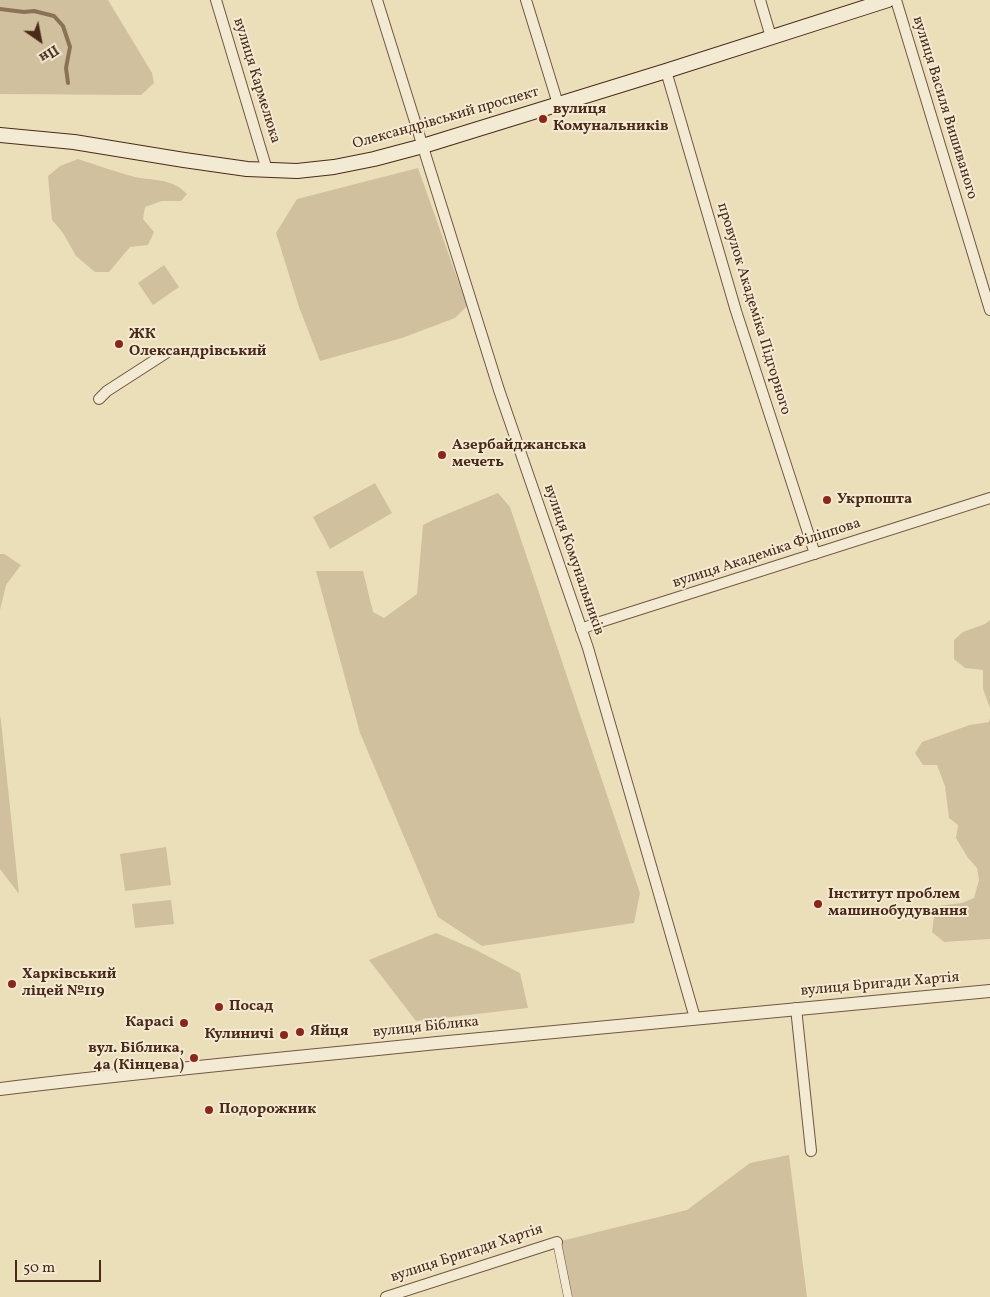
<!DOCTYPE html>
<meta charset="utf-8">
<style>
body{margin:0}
#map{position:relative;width:990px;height:1297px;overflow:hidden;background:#ebdfba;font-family:Vollkorn,serif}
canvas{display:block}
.north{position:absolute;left:15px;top:15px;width:50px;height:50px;-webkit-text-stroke:4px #f2ead2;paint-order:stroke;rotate:147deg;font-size:14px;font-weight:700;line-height:20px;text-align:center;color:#4b2918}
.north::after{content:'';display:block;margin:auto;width:18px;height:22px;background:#4b2918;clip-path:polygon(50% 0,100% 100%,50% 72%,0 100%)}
.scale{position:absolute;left:15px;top:1260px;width:86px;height:22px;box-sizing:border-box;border:2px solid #4b2918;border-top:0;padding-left:6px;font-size:15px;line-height:18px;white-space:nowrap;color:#4b2918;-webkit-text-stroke:4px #f2ead2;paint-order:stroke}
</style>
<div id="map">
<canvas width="990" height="1297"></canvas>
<div class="north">Пн</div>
<div class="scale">50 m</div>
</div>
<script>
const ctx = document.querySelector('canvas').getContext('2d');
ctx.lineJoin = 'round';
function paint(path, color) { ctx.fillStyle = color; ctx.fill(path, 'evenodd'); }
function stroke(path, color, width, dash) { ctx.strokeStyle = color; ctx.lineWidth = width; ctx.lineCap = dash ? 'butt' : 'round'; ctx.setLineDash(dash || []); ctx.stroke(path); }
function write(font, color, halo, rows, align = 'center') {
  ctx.font = font + ' Vollkorn,serif'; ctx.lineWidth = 4; ctx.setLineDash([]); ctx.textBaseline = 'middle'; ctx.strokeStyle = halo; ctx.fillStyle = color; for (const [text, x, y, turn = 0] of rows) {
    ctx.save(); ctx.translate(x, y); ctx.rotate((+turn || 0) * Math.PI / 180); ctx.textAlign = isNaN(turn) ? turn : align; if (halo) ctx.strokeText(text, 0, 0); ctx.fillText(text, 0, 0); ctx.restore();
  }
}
const green = new Path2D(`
 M 0,0 L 108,0 L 152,73 L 154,83 L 141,95 L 0,94 Z
 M 78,159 C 97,165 116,172 135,177 C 155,181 172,178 187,194 L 181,201 L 162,201 L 145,207 L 143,219 L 154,232 L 148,245 L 130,247 L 109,272 L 95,272 L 76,256 L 63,233 L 52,220 L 48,176 L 60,166 Z
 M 418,168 L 467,306 L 455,318 L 402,338 L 320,361 L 299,307 L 276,233 L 297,199 Z
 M 164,265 L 179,287 L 153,305 L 138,283 Z
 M 375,483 L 392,513 L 330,549 L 313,517 Z
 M 498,493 L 510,507 L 640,893 L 634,923 L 482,946 L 438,917 L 360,733 L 316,571 L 363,571 L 373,612 L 384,618 L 417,594 L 423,525 L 435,519 Z
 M 0,554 L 4,554 L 21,565 L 6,585 L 0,610 Z
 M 990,620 L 990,708 L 983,689 L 983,670 L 965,668 L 954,659 L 954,640 L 963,632 L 985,624 Z
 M 0,715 L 1,721 L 19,894 L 0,869 Z
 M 990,718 L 990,939 L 944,942 L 932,932 L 934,917 L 929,907 L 962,903 L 974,898 L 979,880 L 977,868 L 968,858 L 956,838 L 958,825 L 949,818 L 945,786 L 937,765 L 923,765 L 915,753 L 922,742 L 970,725 L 989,722 Z
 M 166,847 L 171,885 L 125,891 L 120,854 Z
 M 171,900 L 174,924 L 135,928 L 132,904 Z
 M 436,933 L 476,950 L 520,973 L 528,1008 L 416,1021 L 369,960 Z
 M 789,1155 L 807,1297 L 573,1297 L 557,1242 L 687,1210 L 750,1163 Z`);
const stream = new Path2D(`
 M 0,9 L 24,12 L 34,11 L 54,16 L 63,26 L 70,47 L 66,68 L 68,83`);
const pedestrian = new Path2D(`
 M 557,1242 L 568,1297`);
const minor = new Path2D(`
 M 216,0 L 267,170
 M 377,0 L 499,390 L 588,648 L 695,1018
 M 526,0 L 558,104
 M 760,0 L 771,37
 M 896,0 L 990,310
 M 666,71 L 736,311 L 815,554
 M 99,399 L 107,391 L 166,353
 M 581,629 L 597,623 L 990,498
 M 796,1008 L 811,1151
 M 386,1297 L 557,1242`);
const tertiary = new Path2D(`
 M 0,1089 C 123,1074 245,1062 368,1050 C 575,1029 782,1009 990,991`);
const secondary = new Path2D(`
 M 0,135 L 74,142 L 184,160 L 247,169 L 297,171 L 334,167 L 374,159 L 423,146 L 666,71 L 888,0`);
const markers = [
 [543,119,5,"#8f2418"],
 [119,344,5,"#8f2418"],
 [442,455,5,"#8f2418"],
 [827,500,5,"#8f2418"],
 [818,904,5,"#8f2418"],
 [12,984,5,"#8f2418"],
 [219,1007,5,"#8f2418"],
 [184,1023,5,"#8f2418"],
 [300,1032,5,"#8f2418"],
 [284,1035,5,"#8f2418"],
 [194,1058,5,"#8f2418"],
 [209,1110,5,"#8f2418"]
];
const streetNames = [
 ["вулиця Кармелюка",256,81,73],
 ["вулиця Василя Вишиваного",944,108,73],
 ["Олександрівський проспект",446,119,-16],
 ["провулок Академіка Підгорного",753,309,73],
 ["вулиця Академіка Філіппова",767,554,-18],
 ["вулиця Комунальників",573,560,71],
 ["вулиця Бригади Хартія",880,985,-5],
 ["вулиця Біблика",426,1028,-6],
 ["вулиця Бригади Хартія",467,1254,-18]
];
const poiNames = [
 ["вулиця",553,110],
 ["Комунальників",553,127],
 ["ЖК",129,335],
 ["Олександрівський",129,352],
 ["Азербайджанська",452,446],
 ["мечеть",452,463],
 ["Укрпошта",837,500],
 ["Інститут проблем",828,895],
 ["машинобудування",828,912],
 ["Харківський",22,975],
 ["ліцей №119",22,992],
 ["Посад",229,1007],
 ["Карасі",174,1023,"right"],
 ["Яйця",310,1032],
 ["Кулиничі",274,1035,"right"],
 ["вул. Біблика,",184,1049,"right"],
 ["4а (Кінцева)",184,1066,"right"],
 ["Подорожник",219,1110]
];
paint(green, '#d0c09e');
stroke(stream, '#8b7158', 4);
stroke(pedestrian, '#735640', 9);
stroke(minor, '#735640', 12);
stroke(tertiary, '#735640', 14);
stroke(secondary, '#4b2918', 16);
stroke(pedestrian, '#f2ead2', 8);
stroke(minor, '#f2ead2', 10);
stroke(tertiary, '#f2ead2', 12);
stroke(secondary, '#f2ead2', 14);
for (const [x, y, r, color] of markers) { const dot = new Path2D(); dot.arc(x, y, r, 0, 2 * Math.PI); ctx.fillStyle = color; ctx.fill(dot); stroke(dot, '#f2ead2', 2); }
write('15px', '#4b2918', '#f2ead2', streetNames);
write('bold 15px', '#4b2918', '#f2ead2', poiNames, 'left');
</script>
